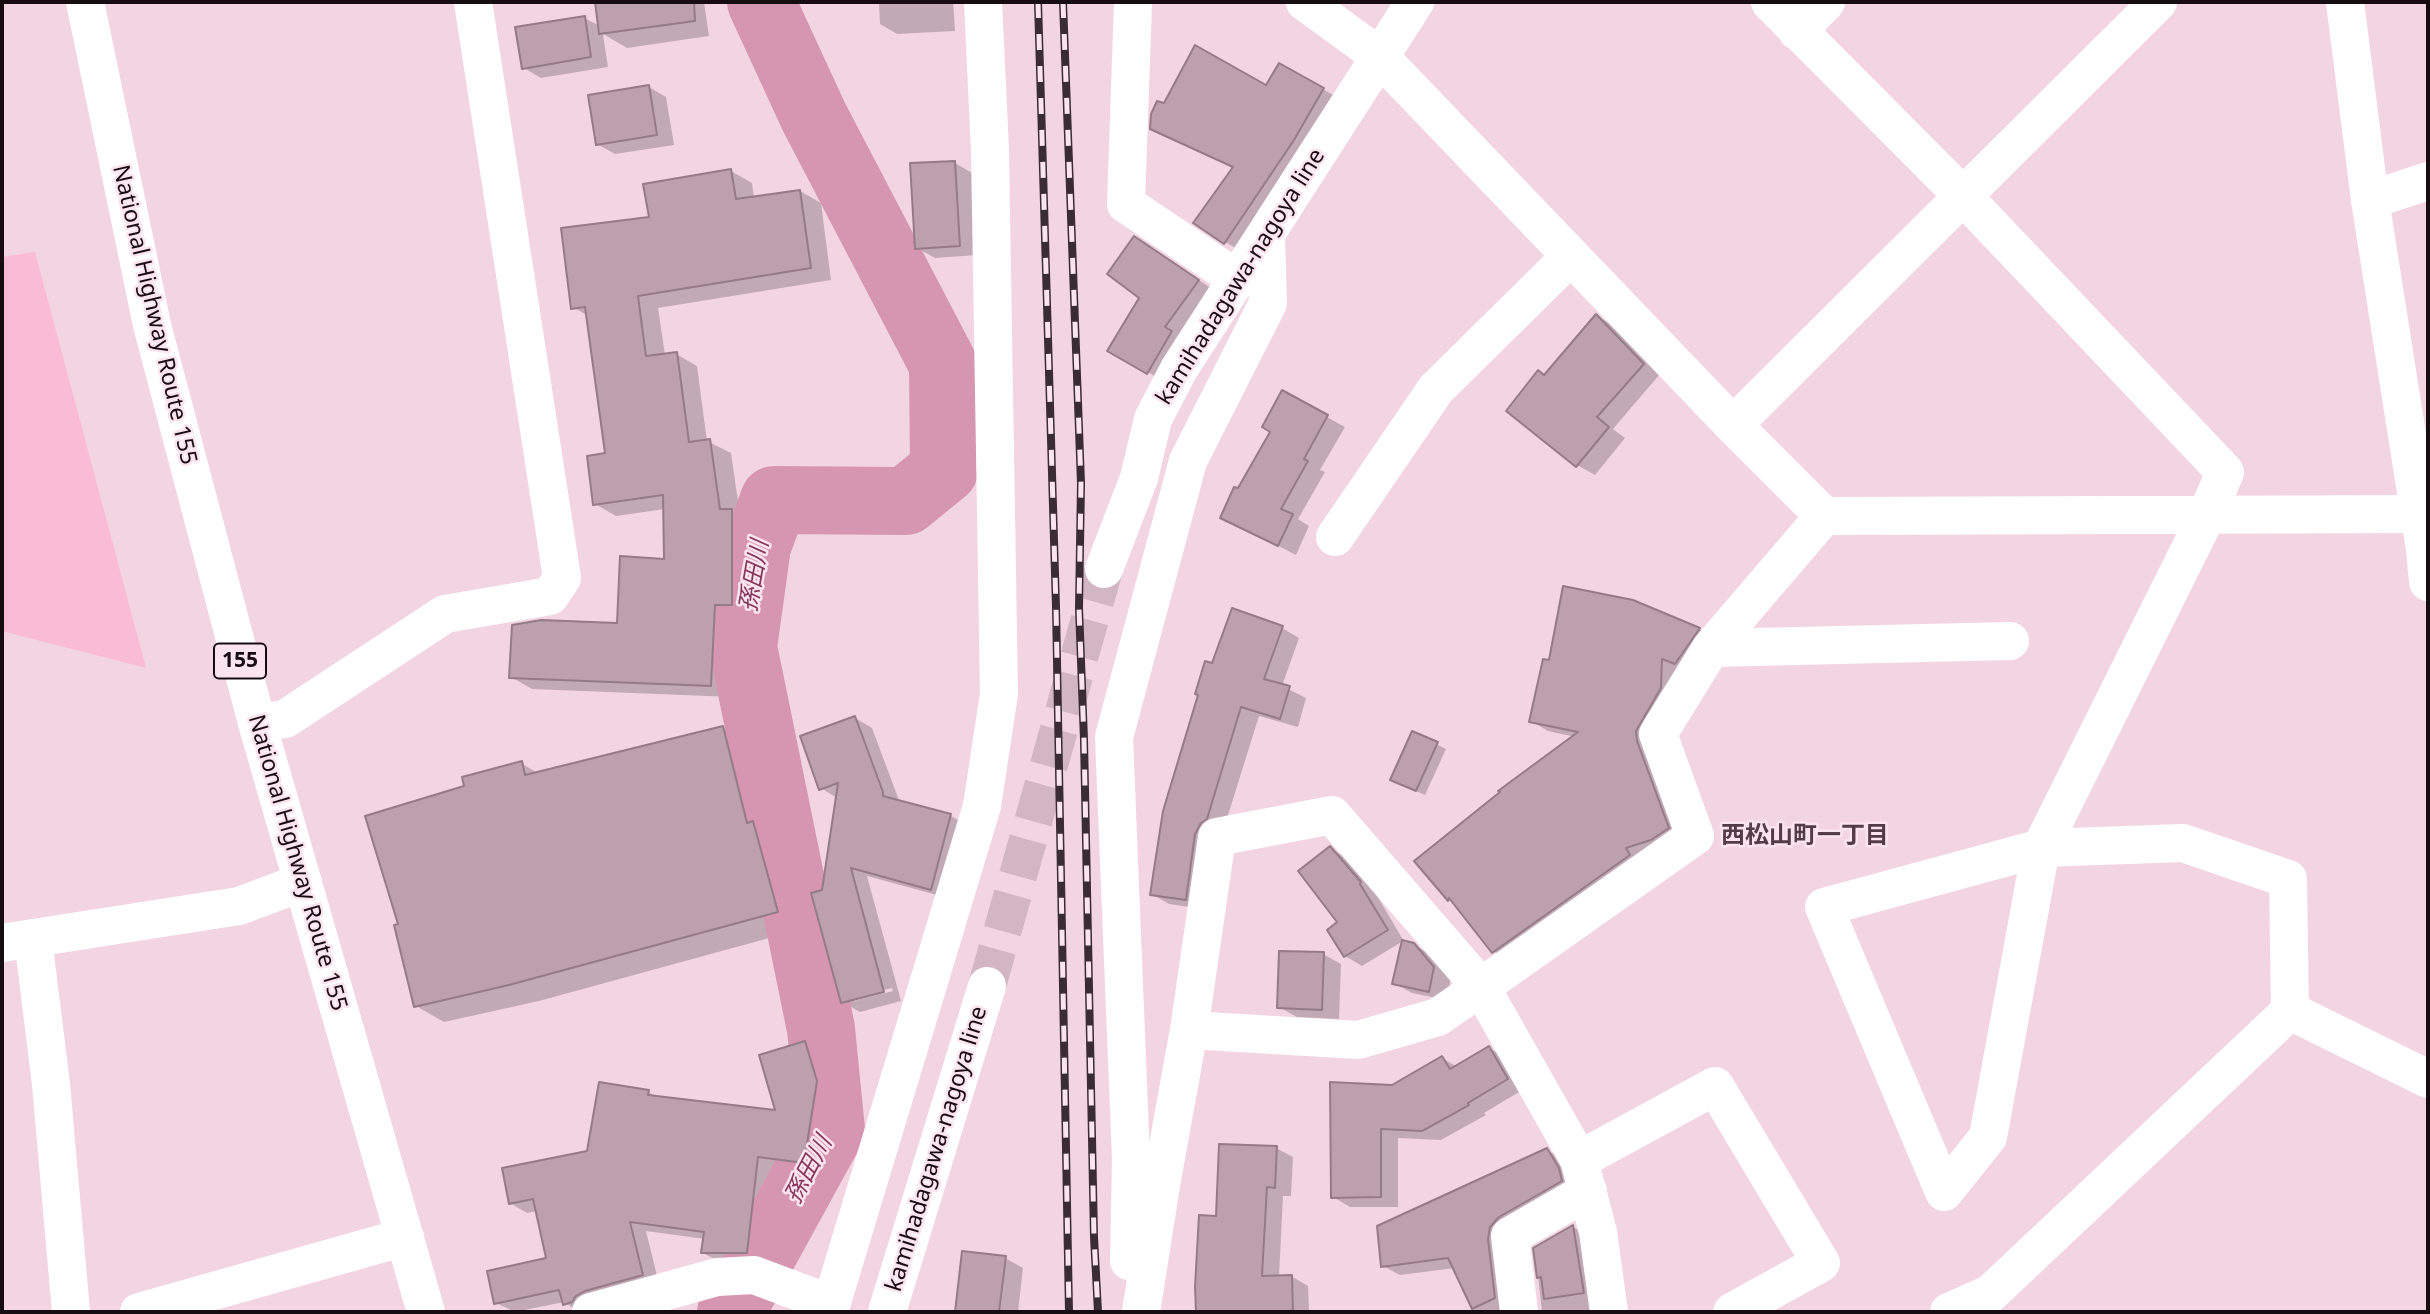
<!DOCTYPE html>
<meta charset="utf-8">
<style>
body{margin:0}
#map{position:relative;width:2430px;height:1314px;overflow:hidden;background:#f3d5e1;font-family:"Noto Sans",sans-serif}
canvas{display:block}
.frame{position:absolute;inset:0;border:4px solid #170d11;pointer-events:none}
</style>
<div id="map">
<canvas width="2430" height="1314"></canvas>
<div class="frame"></div>
</div>
<script>
const ctx = document.querySelector('canvas').getContext('2d');
ctx.lineJoin = 'round';
function paint(path, color) { ctx.fillStyle = color; ctx.fill(path, 'evenodd'); }
function stroke(path, color, width, dash) { ctx.strokeStyle = color; ctx.lineWidth = width; ctx.lineCap = dash ? 'butt' : 'round'; ctx.setLineDash(dash || []); ctx.stroke(path); }
function write(font, color, halo, rows, align = 'center') {
  ctx.font = font + ' "Noto Sans","Noto Sans JP",sans-serif'; ctx.lineWidth = 5; ctx.setLineDash([]); ctx.textBaseline = 'middle'; ctx.strokeStyle = halo; ctx.fillStyle = color; for (const [text, x, y, turn = 0] of rows) {
    ctx.save(); ctx.translate(x, y); ctx.rotate((+turn || 0) * Math.PI / 180); ctx.textAlign = isNaN(turn) ? turn : align; if (halo) ctx.strokeText(text, 0, 0); ctx.fillText(text, 0, 0); ctx.restore();
  }
}
const green = new Path2D(`
 M 35,252 L 146,668 L 2,631 L 2,257 Z`);
const shadow = new Path2D(`
 M 596,2 L 704,2 L 709,36 L 627,48 L 603,34 L 608,67 L 541,78 L 524,68 L 584,18 L 600,26 Z
 M 879,2 L 953,2 L 955,31 L 897,34 L 880,24 Z
 M 1279,65 L 1337,97 L 1239,250 L 1225,242 L 1234,168 L 1152,128 L 1164,106 L 1267,87 Z
 M 649,87 L 666,97 L 674,145 L 615,154 L 597,144 Z
 M 955,163 L 972,173 L 977,255 L 935,258 L 917,248 Z
 M 731,171 L 752,183 L 754,198 L 800,191 L 821,203 L 831,280 L 658,308 L 665,355 L 676,354 L 697,366 L 707,441 L 731,453 L 740,515 L 753,523 L 752,616 L 735,616 L 732,697 L 532,689 L 511,677 L 618,625 L 666,560 L 665,509 L 616,516 L 595,504 L 606,455 L 588,316 L 573,307 L 651,218 Z
 M 1152,248 L 1215,291 L 1165,382 L 1110,350 L 1142,297 Z
 M 1597,316 L 1614,326 L 1660,374 L 1613,429 L 1625,438 L 1595,475 L 1577,465 Z
 M 1283,393 L 1345,427 L 1320,470 L 1325,472 L 1298,519 L 1309,526 L 1296,555 L 1222,517 L 1273,431 Z
 M 1282,628 L 1299,638 L 1282,686 L 1306,698 L 1298,727 L 1259,716 L 1224,828 L 1203,909 L 1169,904 L 1152,894 L 1213,665 Z
 M 1699,629 L 1715,639 L 1653,741 L 1685,838 L 1510,961 L 1493,951 L 1456,904 L 1449,900 L 1416,861 L 1576,737 L 1548,731 L 1531,721 L 1550,662 Z
 M 855,718 L 872,728 L 900,803 L 951,816 L 968,826 L 948,898 L 867,876 L 901,1001 L 860,1012 L 842,1002 L 823,892 L 837,798 L 821,788 ZM 892,988 L 893,991 L 854,1001 L 854,998 Z
 M 722,728 L 751,744 L 773,835 L 781,839 L 806,928 L 539,1001 L 444,1022 L 416,1006 L 400,925 L 466,788 L 521,763 L 539,774 Z
 M 1413,733 L 1446,749 L 1425,795 L 1400,784 Z
 M 1330,848 L 1348,859 L 1376,894 L 1405,943 L 1413,944 L 1431,955 L 1451,978 L 1446,1000 L 1412,993 L 1394,983 L 1403,941 L 1362,966 L 1345,956 Z
 M 1323,954 L 1341,964 L 1339,1019 L 1297,1017 L 1279,1007 Z
 M 805,1043 L 822,1053 L 833,1091 L 821,1172 L 775,1166 L 764,1262 L 720,1262 L 703,1253 L 705,1239 L 646,1231 L 659,1284 L 579,1312 L 564,1302 L 515,1312 L 496,1303 L 548,1259 L 537,1211 L 527,1213 L 510,1203 L 589,1153 L 648,1092 L 660,1099 L 777,1112 Z
 M 1489,1048 L 1507,1058 L 1524,1089 L 1484,1113 L 1486,1115 L 1441,1140 L 1398,1138 L 1398,1207 L 1350,1207 L 1333,1197 L 1392,1086 L 1442,1058 L 1457,1067 Z
 M 1276,1148 L 1293,1157 L 1291,1196 L 1283,1196 L 1279,1277 L 1291,1276 L 1308,1286 L 1309,1312 L 1198,1312 L 1197,1287 L 1218,1217 Z
 M 1547,1150 L 1564,1160 L 1575,1179 L 1516,1226 L 1512,1312 L 1475,1312 L 1455,1268 L 1400,1275 L 1383,1266 Z
 M 1573,1227 L 1590,1236 L 1601,1312 L 1542,1312 L 1535,1249 Z
 M 963,1253 L 1005,1258 L 1023,1268 L 1018,1312 L 956,1312 Z`);
const river = new Path2D(`
 M 731,1312 L 831,1130 L 821,1029 L 743,647 L 757,546 L 774,500 L 906,501 L 944,470 L 943,364 L 814,117 L 761,2`);
const building = new Path2D(`
 M 595,2 L 694,2 L 695,21 L 599,34 Z
 M 585,16 L 591,57 L 522,69 L 515,27 Z
 M 1195,45 L 1266,85 L 1279,63 L 1324,88 L 1294,140 L 1224,244 L 1193,223 L 1233,167 L 1150,129 L 1151,114 L 1157,101 L 1164,103 Z
 M 649,85 L 657,135 L 596,145 L 588,95 Z
 M 955,161 L 960,246 L 915,249 L 910,163 Z
 M 731,169 L 736,199 L 800,190 L 811,268 L 638,296 L 646,356 L 677,352 L 689,442 L 710,439 L 720,509 L 732,509 L 732,605 L 715,605 L 711,686 L 509,678 L 512,625 L 541,620 L 617,623 L 620,556 L 664,559 L 663,495 L 593,505 L 587,456 L 605,453 L 585,307 L 571,309 L 561,228 L 649,217 L 643,184 Z
 M 1134,236 L 1199,280 L 1165,327 L 1172,331 L 1147,374 L 1107,351 L 1139,298 L 1107,274 Z
 M 1596,314 L 1644,364 L 1597,417 L 1609,427 L 1576,467 L 1506,411 L 1538,370 L 1544,375 Z
 M 1282,390 L 1328,415 L 1304,459 L 1308,461 L 1281,509 L 1293,514 L 1278,546 L 1220,518 L 1234,487 L 1238,488 L 1270,432 L 1262,427 Z
 M 1563,586 L 1633,600 L 1700,628 L 1675,664 L 1662,659 L 1661,688 L 1636,731 L 1637,741 L 1669,828 L 1651,840 L 1626,848 L 1630,855 L 1492,953 L 1449,898 L 1448,901 L 1414,861 L 1500,792 L 1498,791 L 1578,732 L 1529,722 L 1543,659 L 1549,660 Z
 M 1232,608 L 1283,626 L 1264,679 L 1290,686 L 1280,719 L 1241,707 L 1207,819 L 1201,823 L 1195,834 L 1186,900 L 1150,895 L 1163,811 L 1198,695 L 1195,694 L 1205,661 L 1212,663 Z
 M 855,716 L 883,792 L 883,796 L 951,814 L 931,890 L 851,868 L 884,992 L 841,1003 L 811,893 L 822,890 L 838,783 L 819,790 L 800,736 Z
 M 723,726 L 747,823 L 753,821 L 778,912 L 509,985 L 414,1007 L 394,925 L 398,924 L 365,816 L 464,786 L 462,777 L 522,761 L 525,775 Z
 M 1412,731 L 1438,742 L 1416,791 L 1390,780 Z
 M 1330,846 L 1361,882 L 1360,884 L 1388,930 L 1344,957 L 1327,930 L 1337,922 L 1298,871 Z
 M 1402,940 L 1414,943 L 1434,967 L 1429,992 L 1392,984 Z
 M 1279,951 L 1324,952 L 1322,1010 L 1277,1008 Z
 M 805,1041 L 817,1081 L 804,1163 L 758,1157 L 747,1253 L 701,1253 L 704,1232 L 630,1222 L 643,1275 L 585,1291 L 576,1296 L 572,1302 L 563,1305 L 559,1290 L 494,1304 L 487,1271 L 546,1258 L 533,1199 L 509,1204 L 502,1168 L 587,1151 L 599,1082 L 649,1090 L 648,1095 L 775,1110 L 759,1055 Z
 M 1489,1046 L 1508,1079 L 1468,1103 L 1469,1105 L 1422,1131 L 1381,1129 L 1381,1197 L 1331,1198 L 1330,1082 L 1392,1085 L 1442,1056 L 1450,1069 Z
 M 1219,1144 L 1277,1146 L 1275,1188 L 1267,1187 L 1262,1276 L 1292,1275 L 1293,1312 L 1196,1312 L 1195,1287 L 1199,1215 L 1216,1216 Z
 M 1547,1148 L 1559,1168 L 1562,1181 L 1499,1217 L 1490,1227 L 1488,1239 L 1495,1298 L 1472,1309 L 1448,1258 L 1381,1267 L 1377,1226 Z
 M 1573,1225 L 1584,1293 L 1544,1299 L 1541,1277 L 1537,1278 L 1533,1248 Z
 M 962,1251 L 1006,1256 L 999,1312 L 955,1312 Z`);
const secondaryTunnel = new Path2D(`
 M 987,986 L 1104,569`);
const minor = new Path2D(`
 M 1133,2 L 1126,204 L 1237,279
 M 1305,2 L 1379,56 L 1733,425 L 1824,516 L 2428,514
 M 1770,2 L 1962,195 L 2225,472 L 2206,517 L 2041,848 L 1988,1137 L 1944,1192 L 1824,907 L 2041,848 L 2183,843 L 2288,879 L 2290,1011
 M 1797,31 L 1826,2
 M 2370,200 L 2428,181
 M 1733,425 L 2158,2
 M 1335,537 L 1436,389 L 1571,256
 M 1711,648 L 2010,641
 M 257,723 L 285,719 L 445,614 L 550,596 L 562,578 L 473,2
 M 33,939 L 51,1084 L 71,1312
 M 2,943 L 239,906 L 303,882
 M 1579,1160 L 1715,1086 L 1821,1263 L 1732,1312
 M 1129,1261 L 1131,1159 L 1114,737 L 1188,461 L 1268,303 L 1266,237
 M 139,1312 L 405,1237
 M 591,1312 L 717,1277 L 754,1275 L 831,1304
 M 829,1312 L 982,806 L 999,694 L 990,151 L 983,2
 M 1141,1312 L 1162,1179 L 1189,1030 L 1217,837 L 1332,815 L 1481,987 L 1438,1017 L 1358,1040 L 1189,1030
 M 1519,1312 L 1510,1236 L 1588,1191
 M 1609,1312 L 1598,1232 L 1579,1160 L 1481,987 L 1695,836 L 1658,734 L 1711,648 L 1824,516
 M 1949,1312 L 1990,1294 L 2290,1011 L 2428,1079`);
const tertiary = new Path2D(`
 M 2345,2 L 2370,200 L 2425,549 L 2428,582`);
const secondary = new Path2D(`
 M 1104,569 L 1139,478 L 1153,419 L 1179,369 L 1415,2
 M 887,1312 L 987,986`);
const trunk = new Path2D(`
 M 85,2 L 152,325 L 257,723 L 426,1312`);
const rail = new Path2D(`
 M 1038,2 L 1056,607 L 1069,1312
 M 1063,2 L 1081,483 L 1079,608 L 1084,740 L 1094,1237 L 1098,1312`);
const shields = [
 [240,661,52]
];
const shieldNames = [
 ["155",240,661]
];
const streetNames = [
 ["kamihadagawa-nagoya line",1241,277,-58],
 ["National Highway Route 155",154,315,77],
 ["National Highway Route 155",297,863,74],
 ["kamihadagawa-nagoya line",937,1149,-73]
];
const waterNames = [
 ["孫田川",755,576,-80],
 ["孫田川",809,1170,-62]
];
const neighbourhoodNames = [
 ["西松山町一丁目",1805,836]
];
paint(green, '#f9bbd5');
paint(shadow, '#0003');
stroke(river, '#d696b2', 68);
paint(building, '#bca0ab');
stroke(building, '#957b86', 2);
stroke(secondaryTunnel, '#d2b7c2', 38, [38, 19]);
stroke(minor, '#fff', 38);
stroke(tertiary, '#fff', 38);
stroke(secondary, '#fff', 38);
stroke(trunk, '#fff', 38);
stroke(rail, '#392c32', 8);
stroke(rail, '#fce4ee', 5, [16]);
for (const [x, y, w] of shields) { const box = new Path2D(); box.roundRect(x - w / 2, y - 17.5, w, 35, 5); ctx.fillStyle = '#fce4ee'; ctx.fill(box); stroke(box, '#170d11', 2); }
write('bold 21px', '#170d11', null, shieldNames);
write('23px', '#170d11', '#fce4ee', streetNames);
write('italic 24px', '#84385e', '#fce4ee', waterNames);
write('bold 24px', '#533c46', '#fce4ee', neighbourhoodNames);
</script>
